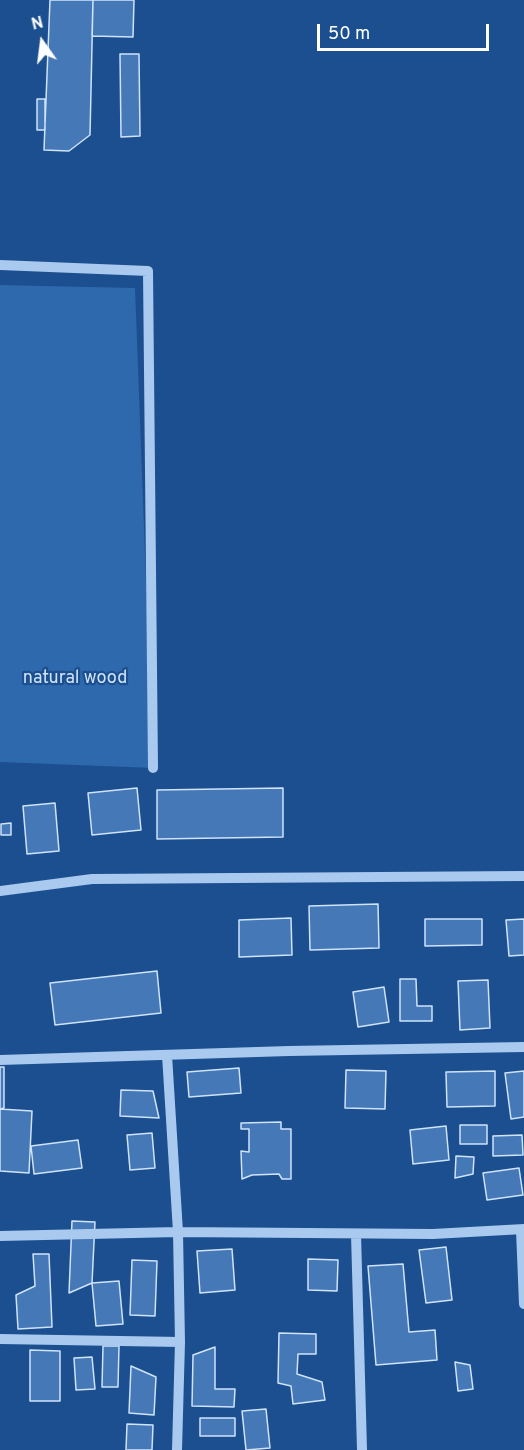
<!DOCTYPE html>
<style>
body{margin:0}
#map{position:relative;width:524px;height:1450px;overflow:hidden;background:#1b4f8f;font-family:Overpass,sans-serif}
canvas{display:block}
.north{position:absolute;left:12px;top:12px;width:60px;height:60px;-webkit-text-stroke:4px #1b4f8f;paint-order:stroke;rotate:346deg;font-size:16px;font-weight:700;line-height:24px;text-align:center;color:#fff}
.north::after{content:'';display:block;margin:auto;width:21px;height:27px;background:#fff;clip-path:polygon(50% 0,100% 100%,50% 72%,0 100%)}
.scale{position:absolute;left:317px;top:24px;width:172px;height:27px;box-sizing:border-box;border:3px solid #fff;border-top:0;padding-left:8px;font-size:18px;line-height:21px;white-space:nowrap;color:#fff;-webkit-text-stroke:4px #1b4f8f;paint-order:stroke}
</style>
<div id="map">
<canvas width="524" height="1450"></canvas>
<div class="north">N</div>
<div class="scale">50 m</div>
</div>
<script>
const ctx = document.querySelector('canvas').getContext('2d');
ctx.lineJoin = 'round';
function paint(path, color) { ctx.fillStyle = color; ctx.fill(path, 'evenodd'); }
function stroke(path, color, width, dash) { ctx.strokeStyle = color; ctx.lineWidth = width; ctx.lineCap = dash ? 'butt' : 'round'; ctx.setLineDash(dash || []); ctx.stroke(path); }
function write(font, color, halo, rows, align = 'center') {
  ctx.font = font + ' Overpass,sans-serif'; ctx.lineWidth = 4.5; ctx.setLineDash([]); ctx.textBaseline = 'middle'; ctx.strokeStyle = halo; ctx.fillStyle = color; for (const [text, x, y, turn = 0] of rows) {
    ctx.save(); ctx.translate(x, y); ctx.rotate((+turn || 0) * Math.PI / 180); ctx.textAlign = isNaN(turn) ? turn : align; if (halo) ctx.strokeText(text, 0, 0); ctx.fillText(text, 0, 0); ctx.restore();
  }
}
const green = new Path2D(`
 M 0,285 L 135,288 L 153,768 L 0,762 Z`);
const building = new Path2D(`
 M 50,0 L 93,0 L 90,135 L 69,151 L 44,150 Z
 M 93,0 L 134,0 L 133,37 L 92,36 Z
 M 120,54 L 139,54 L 140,136 L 121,137 Z
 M 37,99 L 45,99 L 45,130 L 37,130 Z
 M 137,788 L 141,830 L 92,835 L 88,793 Z
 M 283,788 L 283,837 L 157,839 L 157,790 Z
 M 55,803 L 59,851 L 27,854 L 23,806 Z
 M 11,823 L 11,835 L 1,835 L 1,824 Z
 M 378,904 L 379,948 L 310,950 L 309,906 Z
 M 291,918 L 292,955 L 239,957 L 239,920 Z
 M 425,919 L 482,919 L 482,945 L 425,946 Z
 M 524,919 L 524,955 L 509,956 L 506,920 Z
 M 157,971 L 161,1013 L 55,1025 L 50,983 Z
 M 400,979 L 416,979 L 417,1006 L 432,1006 L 432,1021 L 400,1021 Z
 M 488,980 L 490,1028 L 460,1030 L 458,981 Z
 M 384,987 L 389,1022 L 358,1027 L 353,992 Z
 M 0,1067 L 4,1067 L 4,1108 L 0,1109 Z
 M 239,1068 L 241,1093 L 189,1097 L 187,1072 Z
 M 346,1070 L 386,1071 L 385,1109 L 345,1108 Z
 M 495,1071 L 495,1106 L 447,1107 L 446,1072 Z
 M 524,1071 L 524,1117 L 511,1119 L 505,1073 Z
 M 121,1090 L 153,1091 L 159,1118 L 120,1116 Z
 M 0,1109 L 32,1111 L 29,1173 L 0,1171 Z
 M 281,1122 L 281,1129 L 291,1129 L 291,1179 L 282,1179 L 279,1174 L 252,1175 L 242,1179 L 241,1151 L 249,1152 L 249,1129 L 241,1129 L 241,1123 Z
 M 460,1125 L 487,1125 L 487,1144 L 460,1144 Z
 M 446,1126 L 449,1160 L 413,1164 L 410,1130 Z
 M 152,1133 L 155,1168 L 130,1170 L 127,1135 Z
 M 522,1135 L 523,1155 L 493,1156 L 493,1136 Z
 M 78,1140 L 82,1168 L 34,1174 L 31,1146 Z
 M 456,1156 L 474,1157 L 473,1174 L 455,1178 Z
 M 519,1168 L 523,1195 L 487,1200 L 483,1173 Z
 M 72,1221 L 95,1222 L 92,1283 L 69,1293 Z
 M 446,1247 L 452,1300 L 426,1303 L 419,1250 Z
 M 232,1249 L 235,1290 L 200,1293 L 197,1251 Z
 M 33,1254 L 49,1254 L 52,1327 L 18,1329 L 16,1295 L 35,1286 Z
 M 308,1259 L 338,1260 L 337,1291 L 308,1290 Z
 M 132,1260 L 157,1261 L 155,1316 L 130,1315 Z
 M 403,1264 L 409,1332 L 435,1330 L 437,1360 L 376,1365 L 368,1266 Z
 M 119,1281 L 123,1324 L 96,1326 L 92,1283 Z
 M 279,1333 L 316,1334 L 316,1354 L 298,1354 L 297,1374 L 322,1382 L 325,1400 L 293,1404 L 291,1386 L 278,1383 Z
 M 103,1346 L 119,1346 L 118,1387 L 102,1387 Z
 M 215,1347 L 215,1389 L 235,1389 L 234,1407 L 192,1406 L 193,1355 Z
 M 30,1350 L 60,1351 L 60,1401 L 30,1401 Z
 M 92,1357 L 95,1389 L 76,1390 L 74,1358 Z
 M 455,1362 L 470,1365 L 473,1389 L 458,1391 Z
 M 131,1366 L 156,1377 L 154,1415 L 129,1413 Z
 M 266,1409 L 270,1448 L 246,1450 L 242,1411 Z
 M 200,1418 L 235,1418 L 235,1436 L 200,1436 Z
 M 127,1424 L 153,1425 L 152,1450 L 126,1450 Z`);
const minor = new Path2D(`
 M 0,265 L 148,271 L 153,768
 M 0,891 L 92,879 L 524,876
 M 167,1055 L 178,1232 L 180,1342 L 177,1450
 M 0,1060 L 289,1051 L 524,1047
 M 521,1230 L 524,1304
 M 356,1234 L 362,1450
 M 0,1236 L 178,1232 L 433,1234 L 524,1229
 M 0,1339 L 180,1342`);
const parkNames = [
 ["natural wood",75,679]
];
paint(green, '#2e69ad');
paint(building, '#4478b7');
stroke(building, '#cfe3fa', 1.5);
stroke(minor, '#a9c9ee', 10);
write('18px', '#cfe3fa', '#1b4f8f', parkNames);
</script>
